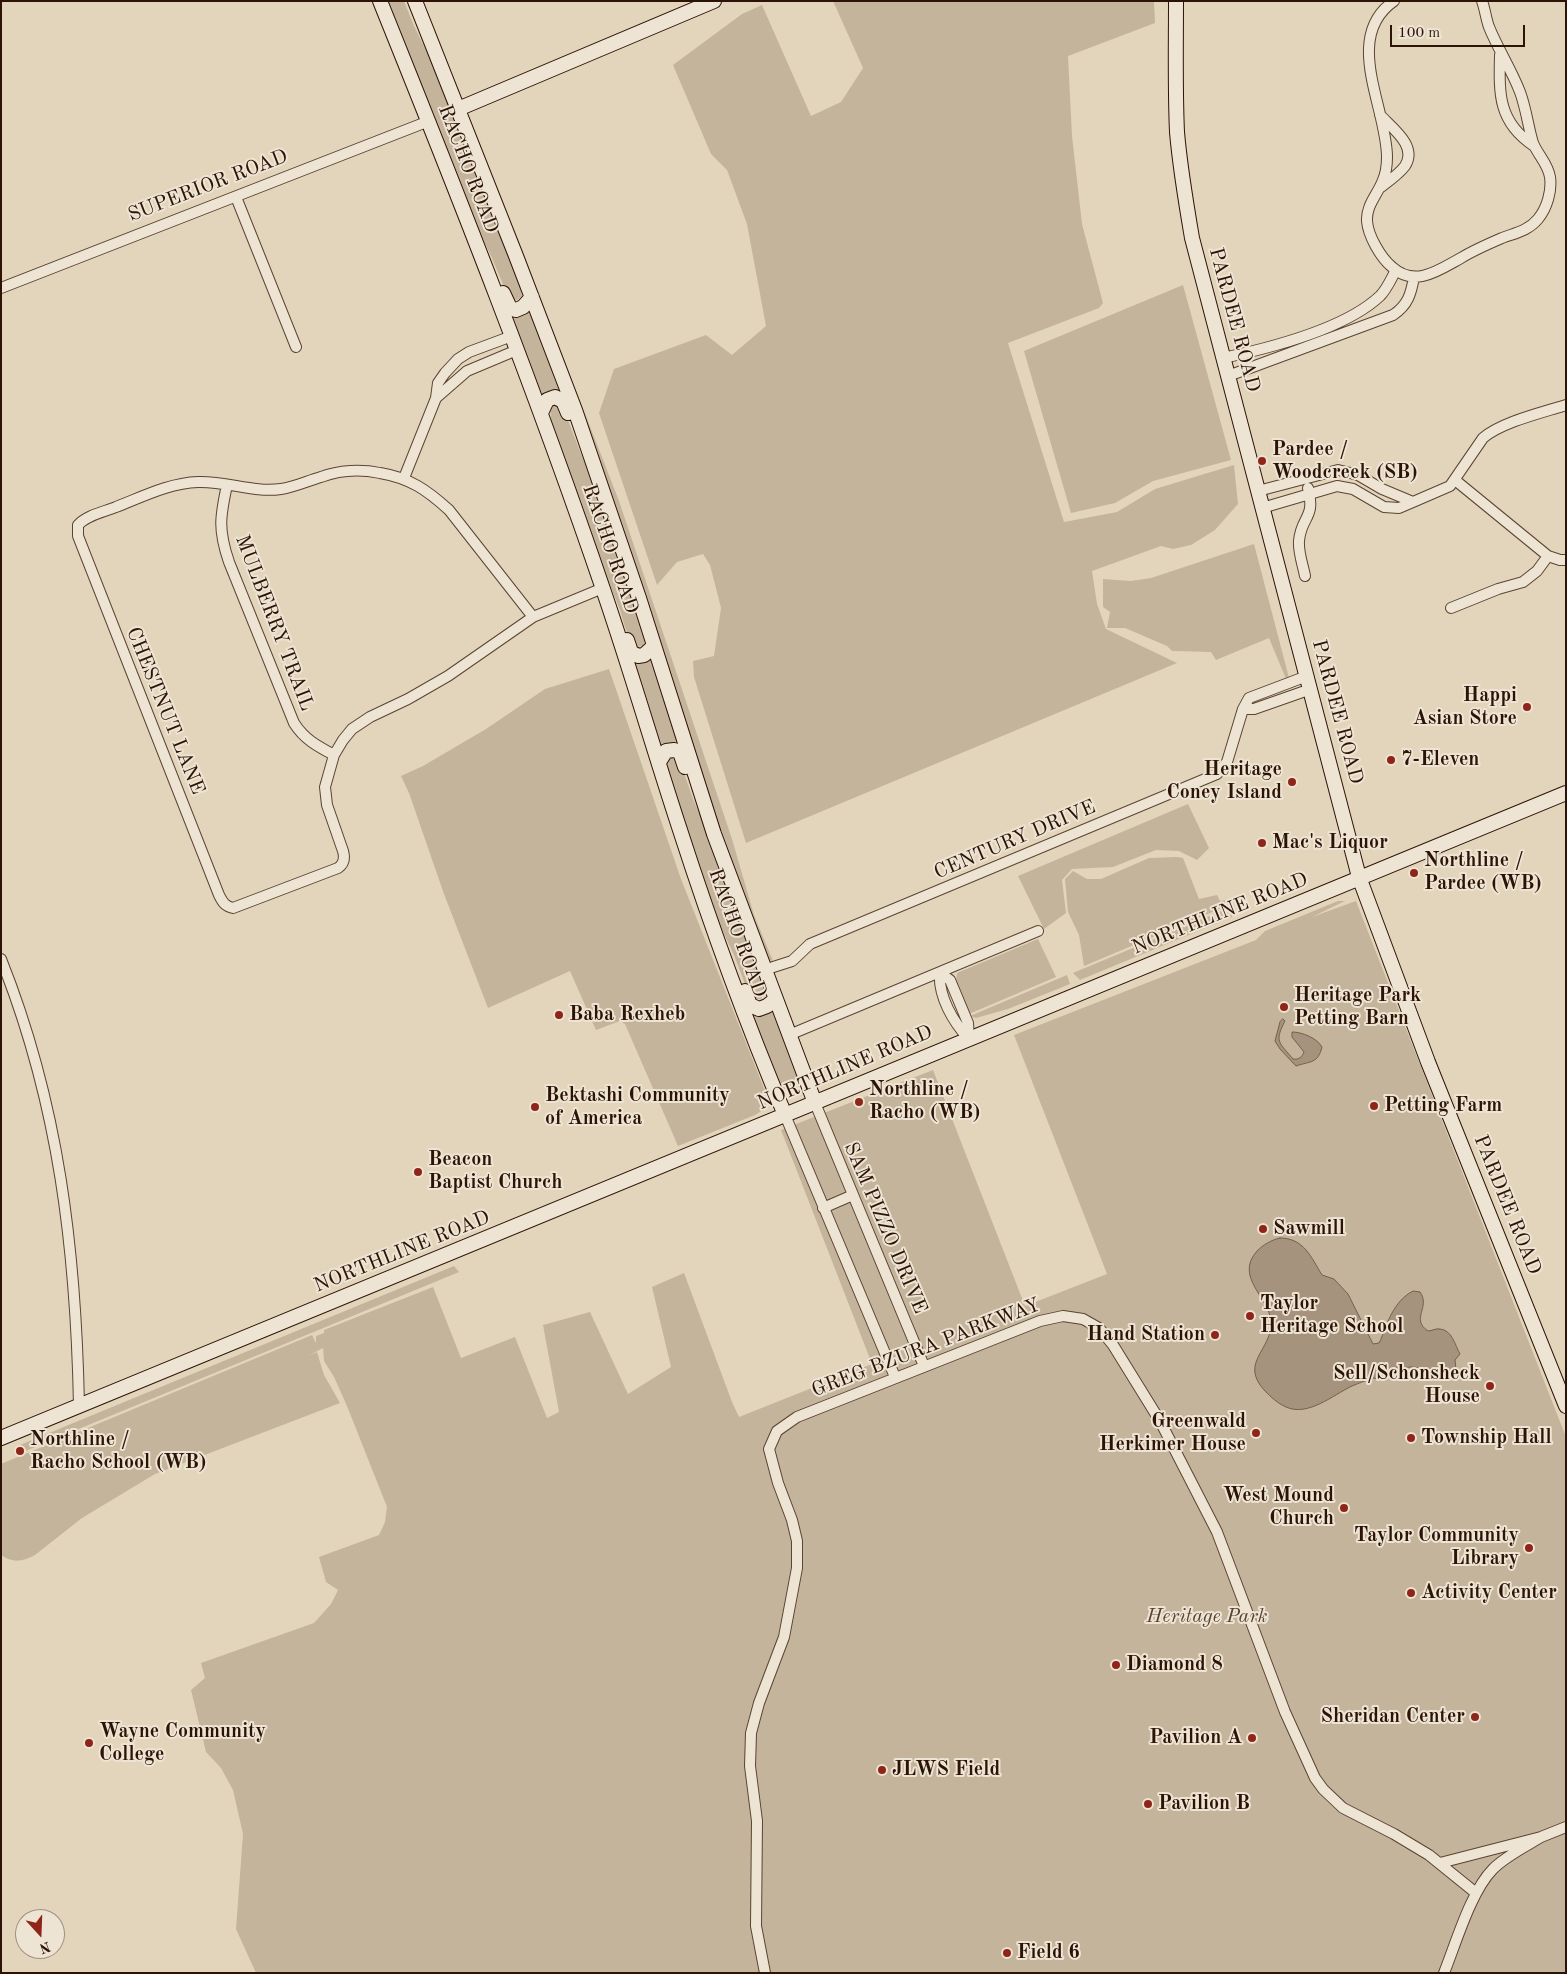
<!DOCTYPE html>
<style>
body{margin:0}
#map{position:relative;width:1567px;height:1974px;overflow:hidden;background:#e3d5bb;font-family:"Old Standard TT",serif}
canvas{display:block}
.frame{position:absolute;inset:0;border:2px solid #2c1306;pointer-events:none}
.north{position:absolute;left:15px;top:1909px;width:50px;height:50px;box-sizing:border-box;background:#ede4d3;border:1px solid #a09081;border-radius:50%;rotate:160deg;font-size:14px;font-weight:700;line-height:20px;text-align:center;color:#2c1306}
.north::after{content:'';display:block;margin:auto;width:18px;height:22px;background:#8f2418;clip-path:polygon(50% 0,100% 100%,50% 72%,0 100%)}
.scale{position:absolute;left:1390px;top:25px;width:135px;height:22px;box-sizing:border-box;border:2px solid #2c1306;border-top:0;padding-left:6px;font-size:15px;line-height:18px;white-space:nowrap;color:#2c1306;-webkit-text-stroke:4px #ede4d3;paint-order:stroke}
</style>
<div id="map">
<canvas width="1567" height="1974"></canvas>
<div class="frame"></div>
<div class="north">N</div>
<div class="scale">100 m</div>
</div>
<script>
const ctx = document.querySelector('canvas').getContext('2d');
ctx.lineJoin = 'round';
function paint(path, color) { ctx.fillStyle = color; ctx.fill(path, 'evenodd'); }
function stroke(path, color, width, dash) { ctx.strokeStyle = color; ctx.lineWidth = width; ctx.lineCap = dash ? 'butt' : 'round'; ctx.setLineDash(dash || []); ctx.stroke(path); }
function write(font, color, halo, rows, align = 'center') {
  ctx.font = font + ' "Old Standard TT",serif'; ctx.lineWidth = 4; ctx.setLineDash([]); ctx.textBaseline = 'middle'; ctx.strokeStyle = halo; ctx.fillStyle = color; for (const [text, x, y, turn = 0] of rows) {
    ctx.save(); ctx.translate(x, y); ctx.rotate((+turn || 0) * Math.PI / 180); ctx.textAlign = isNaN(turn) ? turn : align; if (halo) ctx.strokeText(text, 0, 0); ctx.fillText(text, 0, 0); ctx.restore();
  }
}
const green = new Path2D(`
 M 386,1 L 404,1 L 414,26 L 438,74 L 522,286 L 520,287 L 522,296 L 517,300 L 514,300 L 507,294 L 492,258 L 469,211 Z
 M 833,1 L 1154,1 L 1155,23 L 1068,56 L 1072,136 L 1082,224 L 1103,303 L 1099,308 L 1008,343 L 1064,522 L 1117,512 L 1155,489 L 1234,465 L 1238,504 L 1215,530 L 1191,545 L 1173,549 L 1161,546 L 1092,571 L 1097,604 L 1106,629 L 1177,663 L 746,843 L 694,677 L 693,661 L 714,656 L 721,608 L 710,565 L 703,554 L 677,562 L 657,585 L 599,413 L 614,369 L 706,335 L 732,355 L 766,326 L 747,224 L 727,170 L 711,154 L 673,65 L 742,14 L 762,5 L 811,116 L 841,102 L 863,68 Z
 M 1183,285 L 1231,460 L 1153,481 L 1115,503 L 1071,513 L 1024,351 Z
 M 539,295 L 619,501 L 732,839 L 754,915 L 773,961 L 768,960 L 740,892 L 538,296 Z
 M 530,309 L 560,390 L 540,394 L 512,317 Z
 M 557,404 L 564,410 L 581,454 L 599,493 L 646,640 L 643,646 L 636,647 C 625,636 624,619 618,605 C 593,544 571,481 549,419 L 551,418 L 550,407 Z
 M 1254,544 L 1289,678 L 1286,679 L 1269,638 L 1216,660 L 1211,652 L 1172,651 L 1167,646 L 1125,628 L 1107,628 L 1110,612 L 1103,607 L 1103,579 L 1131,581 L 1151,578 Z
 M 652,658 L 679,741 L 660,746 L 633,662 L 647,661 Z
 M 609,669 L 681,879 L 769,1101 L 763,1110 L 755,1115 L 678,1146 L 625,1024 L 620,1021 L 596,1030 L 570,971 L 488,1008 L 444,894 L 409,793 L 401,776 L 423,766 L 486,729 L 545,689 Z
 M 670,757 L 677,759 L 681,764 L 693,799 L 712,842 L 764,985 L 762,985 L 764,993 L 761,999 L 754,999 L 748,992 L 734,955 L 713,911 L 666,766 L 666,763 Z
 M 1188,804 L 1209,848 L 1197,860 L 1179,851 L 1156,850 L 1113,867 L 1072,869 L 1062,880 L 1066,913 L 1044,929 L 1018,876 Z
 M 1177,857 L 1183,858 L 1199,899 L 1217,895 L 1220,901 L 1226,900 L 1229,905 L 1084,966 L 1079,935 L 1068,912 L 1065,879 L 1073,871 L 1087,879 L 1101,879 L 1149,858 Z
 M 1338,901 L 1345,901 L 1312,917 L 1356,901 L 1566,1437 L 1566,1973 L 256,1973 L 236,1929 L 243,1834 L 233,1790 L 221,1768 L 206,1752 L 191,1690 L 205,1678 L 201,1663 L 314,1623 L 331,1604 L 338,1590 L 326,1582 L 319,1557 L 379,1535 L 385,1522 L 387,1507 L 347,1406 L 334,1377 L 324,1361 L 323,1348 L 308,1356 L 317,1352 L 324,1375 L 340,1403 L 155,1474 L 82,1518 L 35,1555 C 24,1561 13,1564 1,1555 L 1,1464 L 312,1335 L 316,1343 L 316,1336 L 324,1333 L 324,1330 L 433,1287 L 461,1358 L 515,1337 L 547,1418 L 559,1412 L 543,1325 L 590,1312 L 628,1394 L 671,1367 L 652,1287 L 684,1273 L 732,1402 L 739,1417 L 872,1364 L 781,1130 L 933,1070 L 1025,1306 L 1107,1274 L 1014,1035 L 1256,940 L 1265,931 Z
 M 1231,907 L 1232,917 L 1080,980 L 1073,973 Z
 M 1038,939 L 1056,977 L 969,1014 L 956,980 L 957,973 Z
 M 1067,975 L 1070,984 L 1008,1009 L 976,1018 L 970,1016 Z
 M 773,1010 L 794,1062 L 800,1083 L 784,1090 L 781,1089 L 752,1015 Z
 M 454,1266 L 459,1272 L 23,1452 L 20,1445 Z`);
const water = new Path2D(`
 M 1283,1019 L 1285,1021 C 1274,1042 1279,1042 1293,1059 C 1299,1060 1302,1057 1304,1052 L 1292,1037 L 1292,1032 C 1302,1032 1317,1038 1322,1047 C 1318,1064 1310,1061 1296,1066 L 1280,1049 L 1275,1041 L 1280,1022 Z
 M 1280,1238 C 1304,1238 1311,1257 1322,1275 L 1334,1279 L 1348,1294 L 1373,1344 L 1379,1343 C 1382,1338 1383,1333 1385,1328 C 1391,1313 1399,1298 1413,1291 L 1420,1292 C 1431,1307 1410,1319 1428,1331 C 1432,1331 1436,1328 1440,1329 C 1452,1330 1455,1345 1460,1354 L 1455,1360 L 1456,1369 L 1449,1371 L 1412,1367 L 1396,1368 L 1379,1376 L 1377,1379 L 1374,1378 C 1367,1380 1359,1383 1352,1386 C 1333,1395 1308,1417 1286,1407 C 1277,1403 1271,1397 1265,1391 C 1238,1362 1273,1350 1271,1321 C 1269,1297 1234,1277 1257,1251 C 1263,1245 1271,1240 1280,1238 Z`);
const street = new Path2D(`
 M 1394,1 C 1342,37 1387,108 1387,157 C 1387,164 1386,173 1383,180 C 1378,194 1366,205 1367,221 C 1368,236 1381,258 1392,267 C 1415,288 1439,270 1461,258 C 1474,250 1488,244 1502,238 C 1515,233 1528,231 1538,219 C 1547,208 1552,191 1550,177 C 1548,164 1538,155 1533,143 C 1528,126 1526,108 1520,92 C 1511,69 1498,49 1489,27 C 1486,19 1485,9 1482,1
 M 1500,55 C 1499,94 1498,122 1534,146
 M 1380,115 C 1392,128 1418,146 1405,166 C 1399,174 1389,181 1381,187
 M 236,197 L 296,347
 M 1,288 L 429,121
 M 1223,358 C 1270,348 1345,329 1380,296 C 1387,289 1391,279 1396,270
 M 1228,376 L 1393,315 C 1408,305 1411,294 1414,277
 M 436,398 L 467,371 L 517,350
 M 404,478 L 436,398 L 438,383 L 445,373 L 458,359 L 469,352 L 512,336
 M 1455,480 L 1548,556 L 1560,560 L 1566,560
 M 227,485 C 220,517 218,530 229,562 L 294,723 C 304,739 317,746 334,755
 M 1258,491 L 1338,470 L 1358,475 L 1382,489 L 1413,502 L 1399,508 L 1384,507 L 1353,489 L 1337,486 L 1262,508
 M 1413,502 L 1450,486 L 1483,438 C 1502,422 1541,413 1566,405
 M 1305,576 C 1303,565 1298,552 1299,541 C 1301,516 1316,519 1308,488
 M 1451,608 L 1498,589 L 1523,582 L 1537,571 L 1548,556
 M 533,617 L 449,510 C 427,490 410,478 380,473 C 361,469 339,470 321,477 C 307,481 295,487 281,489 C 253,493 227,481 198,482 C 169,483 142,497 116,507 C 104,512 87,515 78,525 L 78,536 L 219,895 C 223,903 225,906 233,908 L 338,868 C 344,864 345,858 343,851 L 327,805 L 325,787 L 334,755 L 343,740 L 352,729 L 370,717 L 408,699 L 448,676 L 533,617 L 603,588
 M 1307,676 L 1249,698 L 1243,709 L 1254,709 L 1311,689
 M 1,959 C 59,1104 76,1251 79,1406
 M 764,970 L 792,961 L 810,944 L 1217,774 L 1227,762 L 1243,709
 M 940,973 L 950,980 L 968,1023 L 969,1039 C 953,1022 938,996 940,973 Z
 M 789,1035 L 1038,931
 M 815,1103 L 924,1366
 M 785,1115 L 895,1377
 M 823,1208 L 853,1195
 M 1440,1863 L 1541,1837 L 1566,1827
 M 765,1973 L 756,1926 L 757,1821 L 750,1766 L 751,1733 L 759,1703 L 784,1637 L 797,1568 L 797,1541 L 792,1520 L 778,1483 L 769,1449 L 777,1431 L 797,1417 L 1040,1321 L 1063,1316 L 1083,1319 L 1099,1328 L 1113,1345 L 1160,1421 L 1217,1532 L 1285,1712 L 1315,1778 L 1323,1789 L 1343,1808 L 1394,1834 L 1429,1855 L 1476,1893
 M 1444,1973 C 1456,1943 1471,1891 1493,1869 C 1506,1856 1525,1847 1541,1837`);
const secondary = new Path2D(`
 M 380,1 C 459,197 536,392 604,592 C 631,671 654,751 680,830 C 711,926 746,1022 785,1115
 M 415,1 L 516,256 L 575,410 L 639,598 L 714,834 L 815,1103
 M 1176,1 C 1176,45 1175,88 1177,132 C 1180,168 1186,203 1192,238 L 1359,877 L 1428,1062 L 1566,1406
 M 458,109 L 714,1
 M 503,293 L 510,308 L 516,310 L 523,307 L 532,297
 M 541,413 L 547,400 L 555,397 L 563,401 L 568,413
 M 627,640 L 631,652 L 638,656 L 644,655 L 654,646
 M 659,762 L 666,751 L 674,750 L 680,752 L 685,767
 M 745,991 L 750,1005 L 759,1009 L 767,1006 L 776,999
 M 1,1438 L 1566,793`);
const markers = [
 [1262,461,5,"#8f2418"],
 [1527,707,5,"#8f2418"],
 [1391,760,5,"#8f2418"],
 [1292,782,5,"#8f2418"],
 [1262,843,5,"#8f2418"],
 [1414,873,5,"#8f2418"],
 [1284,1007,5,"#8f2418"],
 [559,1015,5,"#8f2418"],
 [859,1102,5,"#8f2418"],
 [1374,1106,5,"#8f2418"],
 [535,1107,5,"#8f2418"],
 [418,1172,5,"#8f2418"],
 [1263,1229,5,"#8f2418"],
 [1250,1316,5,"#8f2418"],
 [1215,1335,5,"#8f2418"],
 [1490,1386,5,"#8f2418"],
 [1256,1433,5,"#8f2418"],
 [1411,1438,5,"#8f2418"],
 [20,1451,5,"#8f2418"],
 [1344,1508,5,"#8f2418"],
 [1529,1548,5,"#8f2418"],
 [1411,1593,5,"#8f2418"],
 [1116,1665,5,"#8f2418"],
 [1475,1717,5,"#8f2418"],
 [1252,1738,5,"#8f2418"],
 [89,1743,5,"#8f2418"],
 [882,1770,5,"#8f2418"],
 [1148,1804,5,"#8f2418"],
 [1007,1953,5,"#8f2418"]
];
const streetNames = [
 ["RACHO ROAD",468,169,69],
 ["SUPERIOR ROAD",208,186,-21],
 ["PARDEE ROAD",1234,320,75],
 ["RACHO ROAD",610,549,71],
 ["MULBERRY TRAIL",274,623,69],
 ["CHESTNUT LANE",165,711,68],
 ["PARDEE ROAD",1337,712,75],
 ["CENTURY DRIVE",1015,840,-23],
 ["NORTHLINE ROAD",1220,914,-22],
 ["RACHO ROAD",737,933,70],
 ["NORTHLINE ROAD",845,1068,-23],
 ["PARDEE ROAD",1507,1205,68],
 ["SAM PIZZO DRIVE",885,1228,67],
 ["NORTHLINE ROAD",402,1252,-22],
 ["GREG BZURA PARKWAY",926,1348,-21]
];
const poiNames = [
 ["Pardee /",1272,450],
 ["Woodcreek (SB)",1272,473],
 ["Happi",1517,696,"right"],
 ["Asian Store",1517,719,"right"],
 ["7-Eleven",1401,760],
 ["Heritage",1282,770,"right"],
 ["Coney Island",1282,793,"right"],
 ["Mac's Liquor",1272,843],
 ["Northline /",1424,861],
 ["Pardee (WB)",1424,884],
 ["Heritage Park",1294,996],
 ["Petting Barn",1294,1019],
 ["Baba Rexheb",569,1015],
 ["Northline /",869,1090],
 ["Racho (WB)",869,1113],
 ["Bektashi Community",545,1096],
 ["of America",545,1119],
 ["Petting Farm",1384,1106],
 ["Beacon",428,1160],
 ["Baptist Church",428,1183],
 ["Sawmill",1273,1229],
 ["Taylor",1260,1304],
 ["Heritage School",1260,1327],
 ["Hand Station",1205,1335,"right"],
 ["Sell/Schonsheck",1480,1374,"right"],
 ["House",1480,1397,"right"],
 ["Greenwald",1246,1422,"right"],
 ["Herkimer House",1246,1445,"right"],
 ["Township Hall",1421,1438],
 ["Northline /",30,1440],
 ["Racho School (WB)",30,1463],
 ["West Mound",1334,1496,"right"],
 ["Church",1334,1519,"right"],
 ["Taylor Community",1519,1536,"right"],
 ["Library",1519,1559,"right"],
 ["Activity Center",1421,1593],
 ["Diamond 8",1126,1665],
 ["Sheridan Center",1465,1717,"right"],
 ["Wayne Community",99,1732],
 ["College",99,1755],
 ["Pavilion A",1242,1738,"right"],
 ["JLWS Field",892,1770],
 ["Pavilion B",1158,1804],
 ["Field 6",1017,1953]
];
const parkNames = [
 ["Heritage Park",1207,1617]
];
paint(green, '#c4b49c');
paint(water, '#a5937d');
stroke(water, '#75604d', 1);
stroke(street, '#5a4433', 12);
stroke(secondary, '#2c1306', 16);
stroke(street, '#ede4d3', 10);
stroke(secondary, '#ede4d3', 14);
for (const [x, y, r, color] of markers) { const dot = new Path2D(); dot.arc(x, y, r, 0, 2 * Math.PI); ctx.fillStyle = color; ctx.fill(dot); stroke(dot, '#ede4d3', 2); }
write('20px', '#2c1306', '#ede4d3', streetNames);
write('bold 20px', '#2c1306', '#ede4d3', poiNames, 'left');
write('italic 20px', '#5a4333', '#ede4d3', parkNames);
</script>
